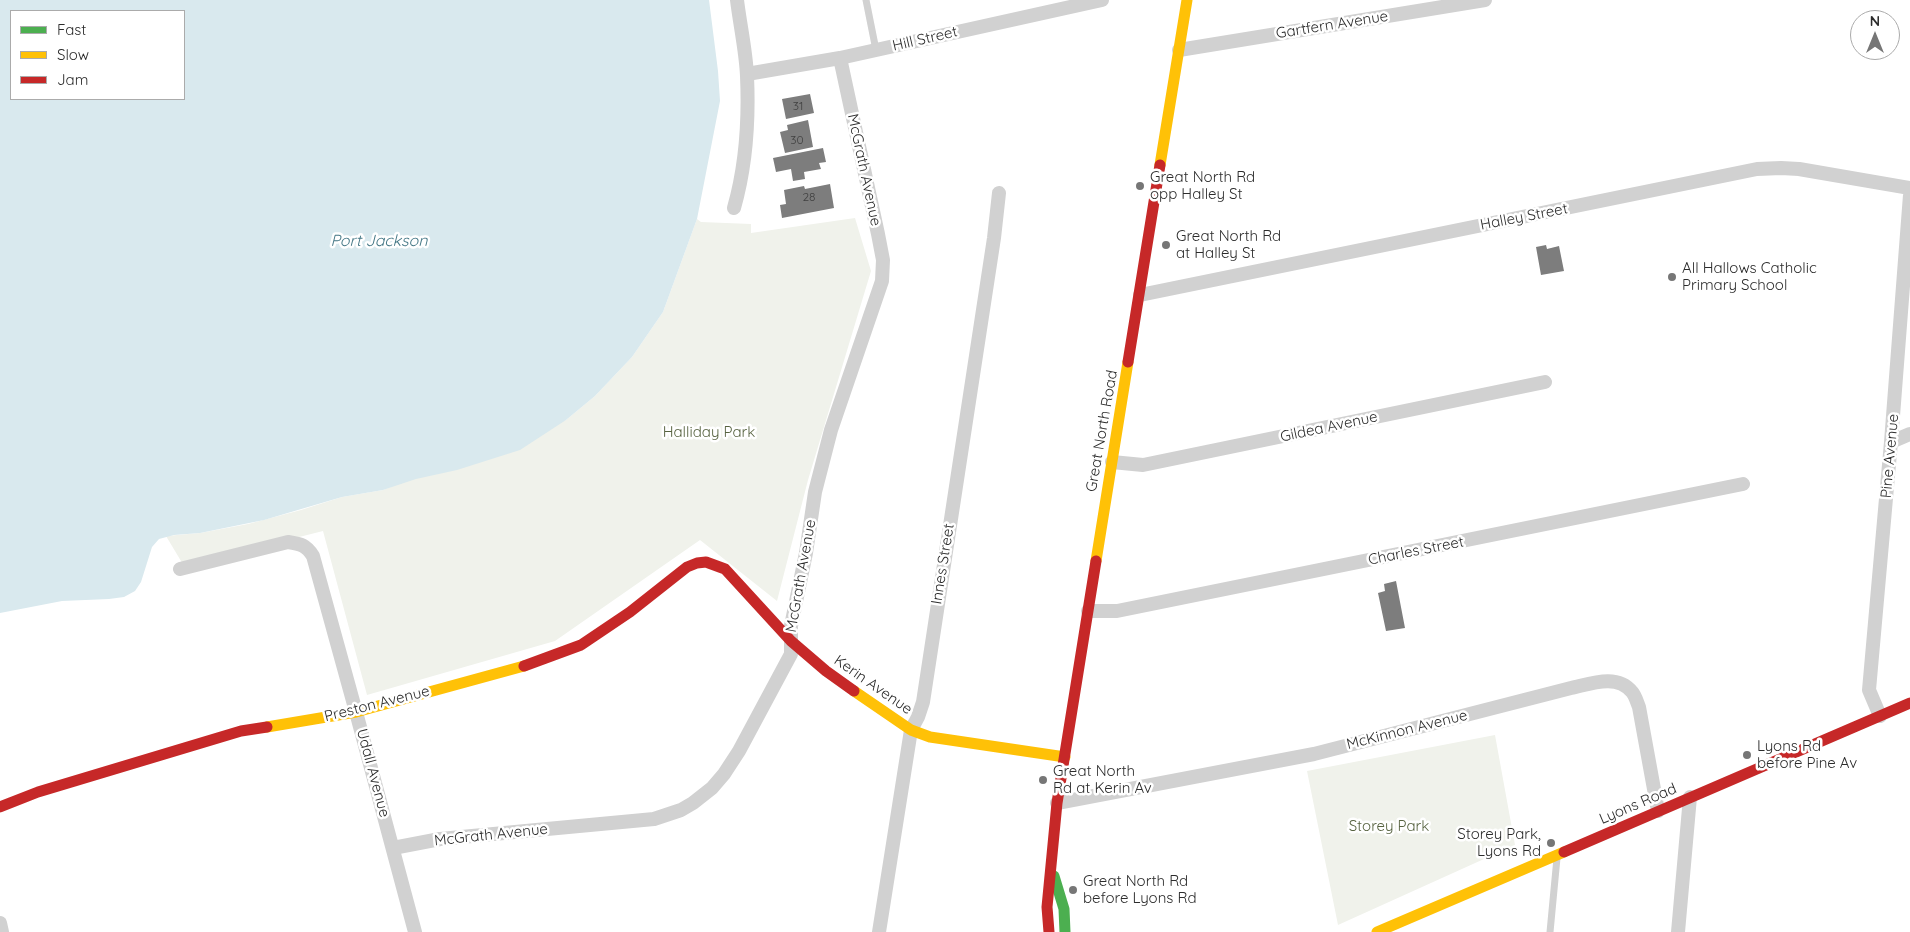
<!DOCTYPE html>
<style>
body{margin:0}
#map{position:relative;width:1910px;height:932px;overflow:hidden;background:#fff;font-family:Quicksand,sans-serif}
canvas{display:block}
.legend{position:absolute;left:10px;top:10px;width:175px;height:90px;box-sizing:border-box;background:#fff;border:1px solid #ababab;margin:0;padding:6px 9px;list-style:none;font-size:15px;color:#2c2c2c}
.legend li{display:flex;align-items:center;gap:10px;height:25px}
.legend b{width:25px;border:1px solid #ababab}
.north{position:absolute;left:1850px;top:10px;width:50px;height:50px;box-sizing:border-box;background:#fff;border:1px solid #ababab;border-radius:50%;rotate:0deg;font-size:14px;font-weight:700;line-height:20px;text-align:center;color:#2c2c2c}
.north::after{content:'';display:block;margin:auto;width:18px;height:22px;background:#767676;clip-path:polygon(50% 0,100% 100%,50% 72%,0 100%)}
</style>
<div id="map">
<canvas width="1910" height="932"></canvas>
<ul class="legend">
<li><b style="height:6px;background:#4caf50"></b>Fast</li>
<li><b style="height:6px;background:#ffc107"></b>Slow</li>
<li><b style="height:6px;background:#c62828"></b>Jam</li>
</ul>
<div class="north">N</div>
</div>
<script>
const ctx = document.querySelector('canvas').getContext('2d');
ctx.lineJoin = 'round';
function paint(path, color) { ctx.fillStyle = color; ctx.fill(path, 'evenodd'); }
function stroke(path, color, width, dash) { ctx.strokeStyle = color; ctx.lineWidth = width; ctx.lineCap = dash ? 'butt' : 'round'; ctx.setLineDash(dash || []); ctx.stroke(path); }
function write(font, color, halo, rows, align = 'center') {
  ctx.font = font + ' Quicksand,sans-serif'; ctx.lineWidth = 5; ctx.setLineDash([]); ctx.textBaseline = 'middle'; ctx.strokeStyle = halo; ctx.fillStyle = color; for (const [text, x, y, turn = 0] of rows) {
    ctx.save(); ctx.translate(x, y); ctx.rotate((+turn || 0) * Math.PI / 180); ctx.textAlign = isNaN(turn) ? turn : align; if (halo) ctx.strokeText(text, 0, 0); ctx.fillText(text, 0, 0); ctx.restore();
  }
}
const green = new Path2D(`
 M 855,218 L 871,271 L 808,480 L 777,601 L 700,540 L 555,641 L 367,695 L 323,531 L 184,566 L 166,536 L 200,533 L 248,524 L 301,510 L 342,497 L 383,490 L 566,420 L 595,396 L 632,357 L 663,312 L 697,219 L 701,222 L 751,224 L 751,233 Z
 M 1495,735 L 1515,845 L 1338,925 L 1307,771 Z`);
const water = new Path2D(`
 M 0,0 L 709,0 L 718,71 L 720,101 L 697,219 L 663,312 L 632,357 L 595,396 L 566,420 L 520,450 L 457,470 L 416,479 L 383,490 L 342,497 L 264,520 L 200,533 L 174,535 L 159,539 L 152,547 L 141,582 L 135,591 L 124,597 L 109,599 L 62,601 L 0,613 ZM 11,11 L 184,11 L 184,99 L 11,99 Z`);
const building = new Path2D(`
 M 810,94 L 814,113 L 786,119 L 782,99 Z
 M 808,120 L 813,147 L 785,153 L 780,132 L 788,130 L 787,125 Z
 M 823,148 L 826,162 L 819,163 L 821,169 L 804,172 L 805,179 L 793,181 L 791,169 L 776,172 L 773,158 Z
 M 830,184 L 834,208 L 782,218 L 780,205 L 786,204 L 784,190 L 804,186 L 805,189 Z
 M 1546,245 L 1547,249 L 1559,246 L 1564,271 L 1541,275 L 1536,247 Z
 M 1396,581 L 1405,628 L 1386,631 L 1378,593 L 1385,591 L 1384,584 Z`);
const lane = new Path2D(`
 M 866,0 L 876,50
 M 1550,932 L 1557,858`);
const street = new Path2D(`
 M 1179,50 L 1485,0
 M 747,74 L 840,58 L 1102,0
 M 734,208 C 746,166 749,120 747,76 C 746,51 740,25 737,0
 M 1140,295 L 1757,169 L 1781,168 L 1799,169 L 1910,188
 M 1891,442 L 1910,434
 M 1112,462 L 1143,465 L 1545,382
 M 180,569 L 288,542 C 301,544 306,545 313,556 L 356,712 L 415,932
 M 1088,611 L 1117,611 L 1743,484
 M 1880,716 L 1869,690 L 1891,442 L 1910,195
 M 1057,803 L 1314,754 L 1571,688 C 1590,684 1617,673 1632,692 C 1635,695 1637,702 1639,707 L 1658,811
 M 393,848 L 440,839 L 654,819 L 681,810 L 693,803 L 712,788 L 724,774 L 739,751 L 791,654 L 791,626 L 806,553 L 815,492 L 831,430 L 882,281 L 883,260 L 878,234 L 840,58
 M 0,923 L 2,932
 M 879,932 L 911,730 L 918,717 L 923,702 L 994,238 L 999,193
 M 1678,932 L 1690,797`);
const fast = new Path2D(`
 M 1054,876 L 1064,909 L 1065,932`);
const slow = new Path2D(`
 M 1160,165 L 1187,0
 M 1096,561 L 1128,362
 M 854,691 L 911,730 L 930,737 L 1065,757
 M 267,727 L 356,712 L 524,666
 M 1377,932 L 1564,852`);
const jam = new Path2D(`
 M 1128,362 L 1160,165
 M 524,666 L 581,645 L 630,612 L 687,567 L 697,563 L 706,562 L 725,569 L 791,641 L 826,671 L 854,691
 M 0,807 L 38,792 L 241,731 L 267,727
 M 1564,852 L 1910,703
 M 1049,932 L 1047,907 L 1057,803 L 1096,561`);
const markers = [
 [1140,186,5,"#767676"],
 [1166,245,5,"#767676"],
 [1672,277,5,"#767676"],
 [1747,755,5,"#767676"],
 [1043,780,5,"#767676"],
 [1551,843,5,"#767676"],
 [1073,890,5,"#767676"]
];
const numberNames = [
 ["31",798,106],
 ["30",797,140],
 ["28",809,197]
];
const streetNames = [
 ["Gartfern Avenue",1332,25,-9],
 ["Hill Street",925,39,-13],
 ["McGrath Avenue",864,170,78],
 ["Halley Street",1524,217,-11],
 ["Gildea Avenue",1329,427,-12],
 ["Great North Road",1102,431,-80],
 ["Pine Avenue",1890,456,-85],
 ["Charles Street",1416,551,-11],
 ["Innes Street",943,564,-81],
 ["McGrath Avenue",801,576,-80],
 ["Kerin Avenue",873,685,35],
 ["Preston Avenue",377,704,-14],
 ["McKinnon Avenue",1407,730,-14],
 ["Udall Avenue",373,773,75],
 ["Lyons Road",1638,804,-23],
 ["McGrath Avenue",491,835,-6]
];
const poiNames = [
 ["Great North Rd",1150,177],
 ["opp Halley St",1150,194],
 ["Great North Rd",1176,236],
 ["at Halley St",1176,253],
 ["All Hallows Catholic",1682,268],
 ["Primary School",1682,285],
 ["Lyons Rd",1757,746],
 ["before Pine Av",1757,763],
 ["Great North",1053,771],
 ["Rd at Kerin Av",1053,788],
 ["Storey Park,",1541,834,"right"],
 ["Lyons Rd",1541,851,"right"],
 ["Great North Rd",1083,881],
 ["before Lyons Rd",1083,898]
];
const parkNames = [
 ["Halliday Park",709,432],
 ["Storey Park",1389,826]
];
const waterNames = [
 ["Port Jackson",379,241]
];
paint(green, '#f0f2eb');
paint(water, '#d9e9ee');
paint(building, '#7d7d7d');
stroke(lane, '#d1d1d1', 7);
stroke(street, '#d1d1d1', 14);
stroke(fast, '#4caf50', 11);
stroke(slow, '#ffc107', 11);
stroke(jam, '#c62828', 11);
for (const [x, y, r, color] of markers) { const dot = new Path2D(); dot.arc(x, y, r, 0, 2 * Math.PI); ctx.fillStyle = color; ctx.fill(dot); stroke(dot, '#fff', 2); }
write('12px', '#404040', null, numberNames);
write('15px', '#2c2c2c', '#fff', streetNames);
write('15px', '#2c2c2c', '#fff', poiNames, 'left');
write('15px', '#56623f', '#fff', parkNames);
write('italic 16px', '#447785', '#fff', waterNames);
</script>
